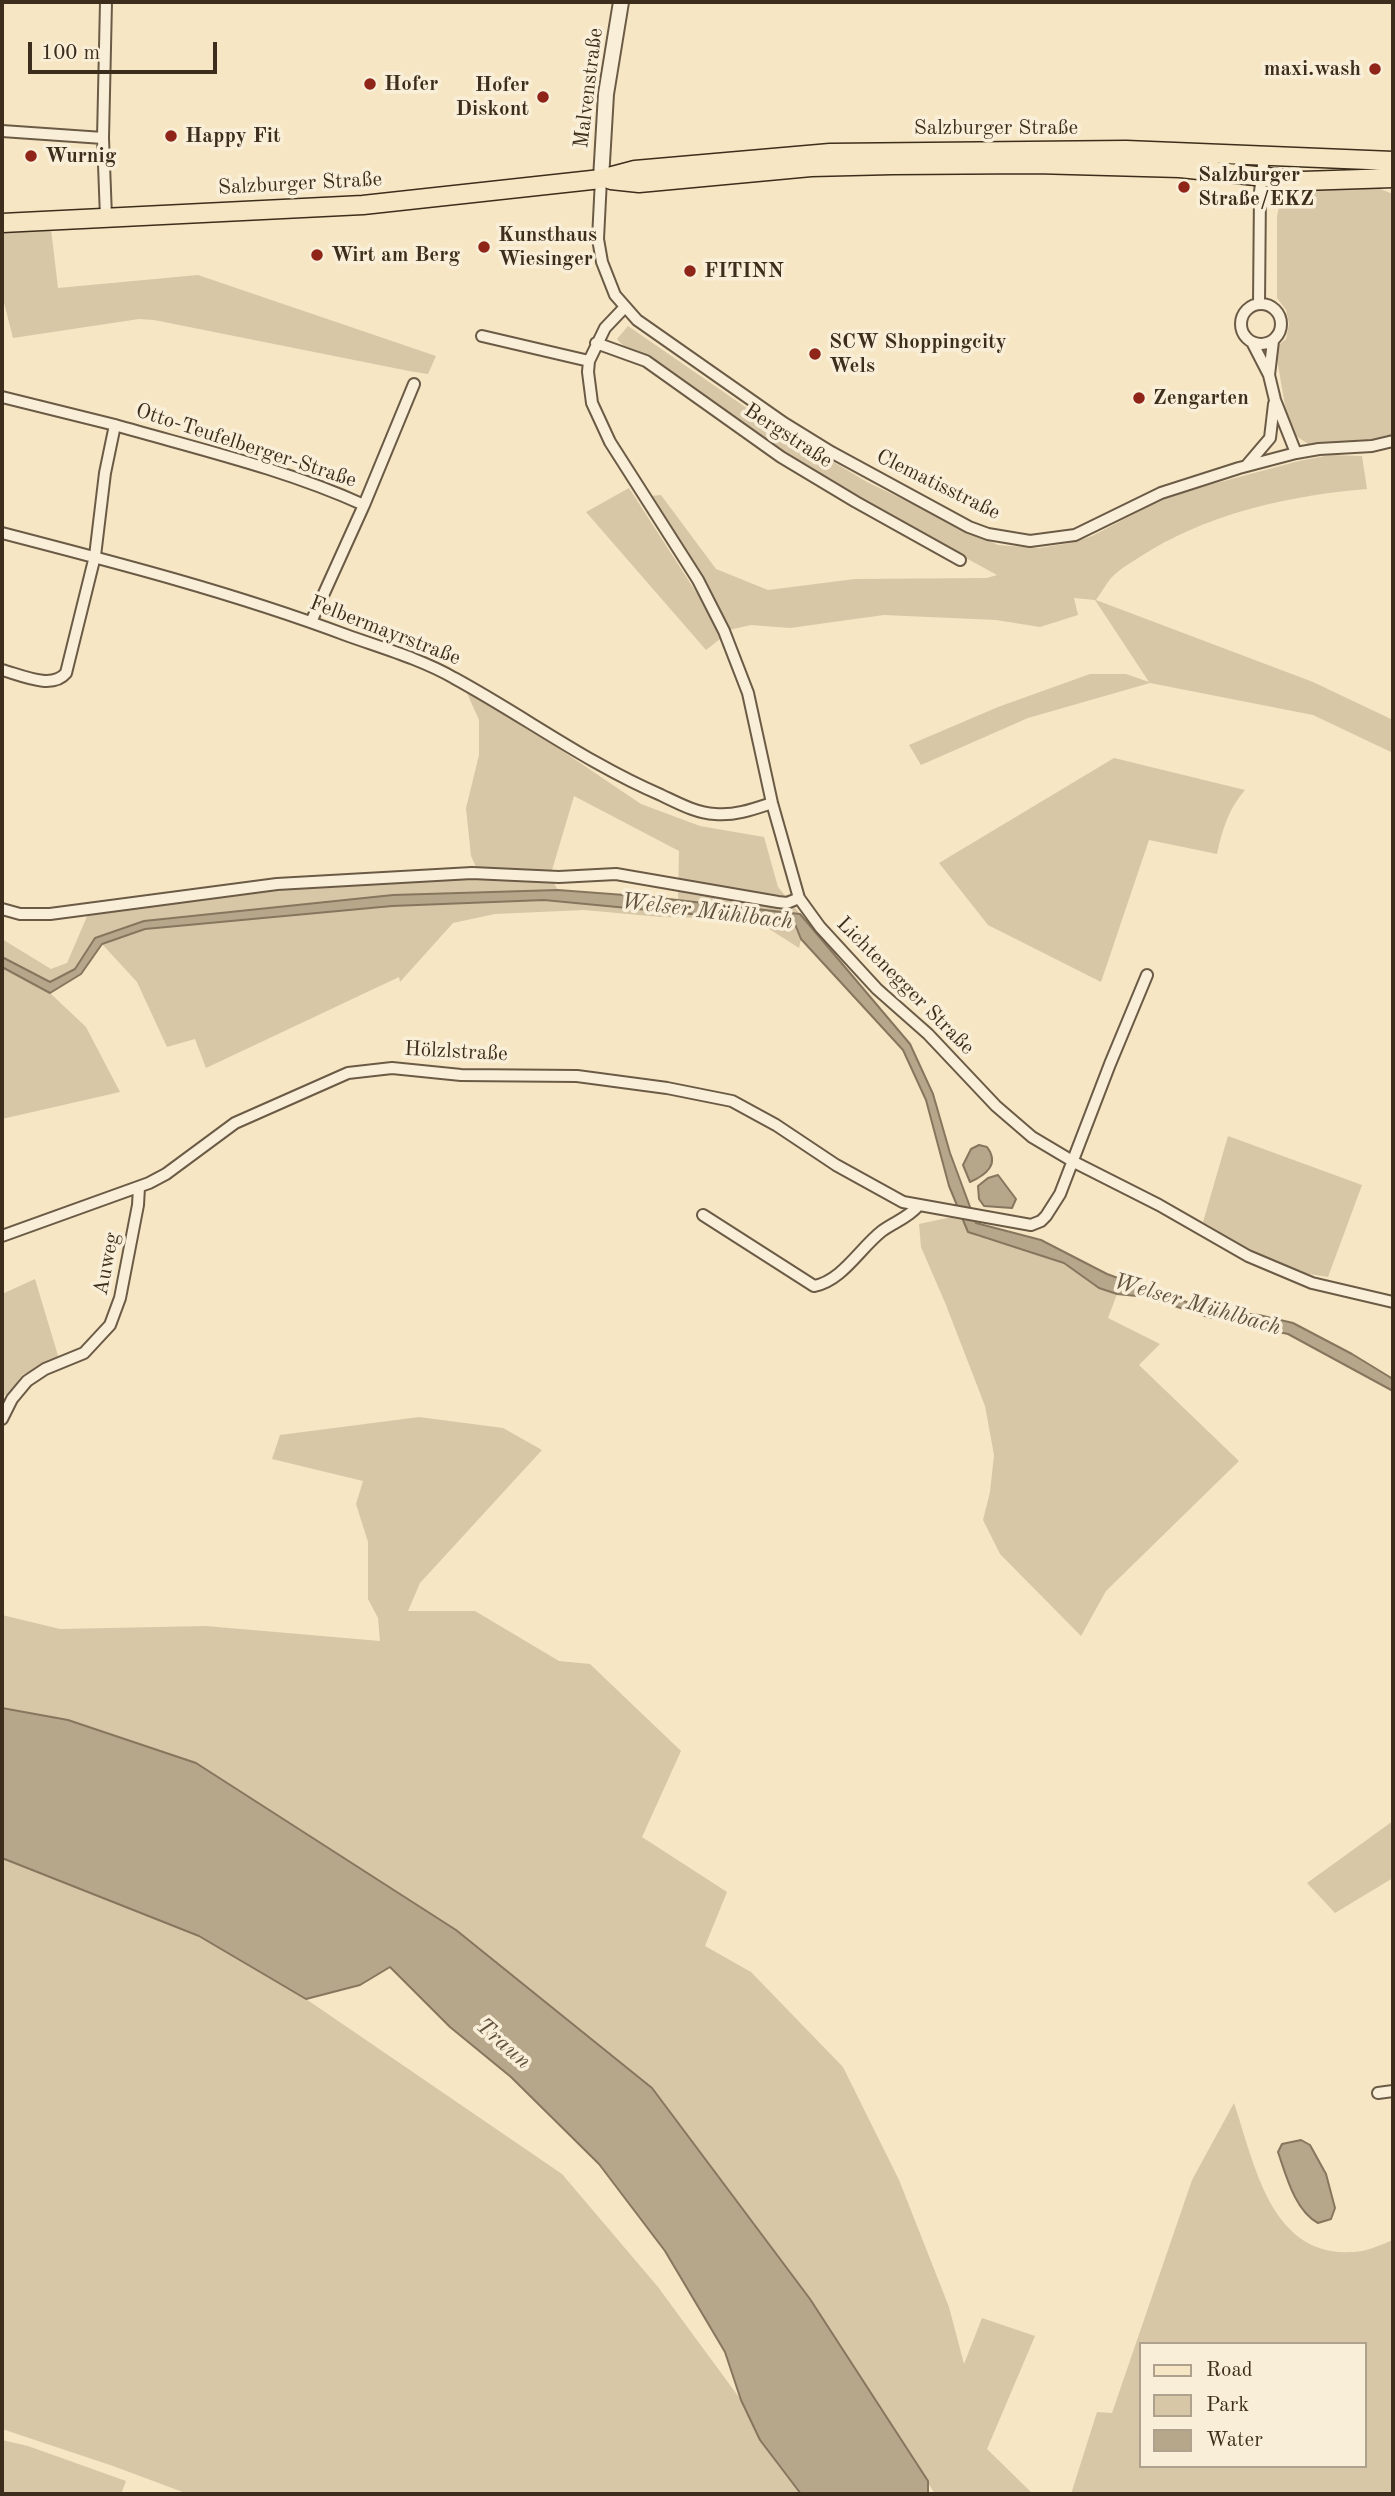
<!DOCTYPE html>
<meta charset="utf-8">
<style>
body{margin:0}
#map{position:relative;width:1395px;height:2496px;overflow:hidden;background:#f6e6c3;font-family:"Old Standard TT",serif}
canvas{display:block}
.frame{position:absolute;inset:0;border:4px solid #3d2d1c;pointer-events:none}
.legend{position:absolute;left:1139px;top:2342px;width:228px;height:126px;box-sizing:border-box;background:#f9efd8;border:2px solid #aea18d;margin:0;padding:9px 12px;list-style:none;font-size:21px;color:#3d2d1c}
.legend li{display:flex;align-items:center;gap:14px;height:35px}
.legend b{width:35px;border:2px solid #aea18d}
.scale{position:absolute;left:28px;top:42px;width:189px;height:32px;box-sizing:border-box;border:4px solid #3d2d1c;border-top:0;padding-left:9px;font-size:21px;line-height:24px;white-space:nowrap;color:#3d2d1c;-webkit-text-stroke:5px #f9efd8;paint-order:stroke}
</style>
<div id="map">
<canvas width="1395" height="2496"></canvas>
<div class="frame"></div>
<ul class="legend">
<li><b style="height:9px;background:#f6e6c3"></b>Road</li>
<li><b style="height:19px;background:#d7c7a7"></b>Park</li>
<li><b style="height:19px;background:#b7a78a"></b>Water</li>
</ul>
<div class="scale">100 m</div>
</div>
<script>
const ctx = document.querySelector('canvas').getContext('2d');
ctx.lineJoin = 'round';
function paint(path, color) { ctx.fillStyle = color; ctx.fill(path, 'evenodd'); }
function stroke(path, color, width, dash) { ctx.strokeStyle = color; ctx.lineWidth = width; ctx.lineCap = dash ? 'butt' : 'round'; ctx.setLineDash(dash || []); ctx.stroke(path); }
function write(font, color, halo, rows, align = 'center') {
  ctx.font = font + ' "Old Standard TT",serif'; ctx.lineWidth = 7; ctx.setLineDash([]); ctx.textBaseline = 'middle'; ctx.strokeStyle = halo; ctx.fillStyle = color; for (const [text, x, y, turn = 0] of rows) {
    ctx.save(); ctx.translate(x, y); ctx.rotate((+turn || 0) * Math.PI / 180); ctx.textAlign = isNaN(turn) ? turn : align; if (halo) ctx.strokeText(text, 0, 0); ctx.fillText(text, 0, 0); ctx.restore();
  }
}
const green = new Path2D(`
 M 1378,188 L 1393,194 L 1393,435 L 1371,441 L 1308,444 L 1295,435 L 1287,417 L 1275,348 L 1286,339 L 1289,324 L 1286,310 L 1277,298 L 1277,216 L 1283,190 Z
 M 51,229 L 58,288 L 198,275 L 436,356 L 428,374 L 409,371 L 154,320 L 139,319 L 13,338 L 2,295 L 2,231 Z
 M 628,326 L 767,422 L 867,482 L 998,545 L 1039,548 L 1070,543 L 1092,536 L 1159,501 L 1194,489 L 1299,461 L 1330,455 L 1362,456 L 1367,489 C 1293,495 1215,512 1151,550 C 1137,559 1123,566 1111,578 C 1106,584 1101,593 1096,600 L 1313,682 L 1393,720 L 1393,753 L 1313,715 L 1150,683 L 1028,718 L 921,765 L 909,745 L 998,707 L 1090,674 L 1126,674 L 1149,682 L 1095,600 L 1074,598 L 1078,615 L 1040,627 L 996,620 L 884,615 L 790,628 L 751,625 L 729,630 L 650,496 L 661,495 L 716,569 L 768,590 L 855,579 L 987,578 L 997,575 C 915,530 834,487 756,436 C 723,415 693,387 662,364 C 647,353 628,353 617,339 Z
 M 629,488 L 707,609 L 720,639 L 706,650 L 586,512 Z
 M 466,691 L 552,744 L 641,804 L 700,826 L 764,837 L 778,887 L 800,914 L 678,900 L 679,851 L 574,796 L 550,877 L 558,890 L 393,895 L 234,912 L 95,938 L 75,969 L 50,982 L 2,957 L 2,939 L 51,969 L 67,963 L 88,914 C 219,897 349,878 481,878 L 471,856 L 466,808 L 479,755 L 479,720 Z
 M 1114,758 L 1245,790 C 1229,808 1222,830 1217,854 L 1149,840 L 1101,982 L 988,925 L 939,863 Z
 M 544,900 L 795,924 L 801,939 L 799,948 L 763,925 L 706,918 L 661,917 L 584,910 L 495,914 L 453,923 L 400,982 L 399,977 L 206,1068 L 195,1039 L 167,1047 L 137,982 L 102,944 L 145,929 L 392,906 Z
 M 2,967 L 50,993 L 86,1027 L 120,1092 L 2,1119 Z
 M 1228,1136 L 1362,1185 L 1328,1277 L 1285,1270 L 1203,1222 Z
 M 961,1215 L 976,1236 L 1064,1263 L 1099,1288 L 1117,1294 L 1108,1318 L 1160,1344 L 1139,1365 L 1239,1461 L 1106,1591 L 1081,1636 L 1000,1554 L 983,1520 L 990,1492 L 994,1455 L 985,1406 L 946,1305 L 921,1247 L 919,1224 Z
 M 35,1279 L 59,1359 L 22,1375 L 9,1394 L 2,1396 L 2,1294 Z
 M 419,1417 L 503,1428 L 542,1450 L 420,1583 L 408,1611 L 475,1611 L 559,1661 L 590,1664 L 681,1751 L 642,1837 L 727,1892 L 705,1946 L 751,1972 L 843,2067 L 899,2180 L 949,2307 L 964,2364 L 982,2318 L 1035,2336 L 987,2449 L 1033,2494 L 935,2494 L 810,2299 L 652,2088 L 456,1930 L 196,1763 L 29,1714 L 2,1708 L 2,1615 L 60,1629 L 206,1626 L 380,1641 L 378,1618 L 368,1599 L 368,1542 L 356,1504 L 363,1481 L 272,1459 L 280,1435 Z
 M 1393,1821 L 1393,1878 L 1335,1913 L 1307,1883 Z
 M 2,1858 L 199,1936 L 306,1999 L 562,2174 L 658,2287 L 741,2400 L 760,2440 L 801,2494 L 188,2494 L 113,2466 L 2,2429 Z
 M 1234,2103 C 1256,2168 1272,2264 1362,2251 C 1372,2249 1383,2244 1393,2240 L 1393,2494 L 1071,2494 L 1097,2412 L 1112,2413 L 1192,2180 ZM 1141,2344 L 1365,2344 L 1365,2466 L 1141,2466 Z
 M 2,2440 L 28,2446 L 126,2481 L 121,2494 L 2,2494 Z`);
const water = new Path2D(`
 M 558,890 L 651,897 L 800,914 L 910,1044 L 933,1094 L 950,1153 L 976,1223 L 1041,1240 L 1107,1274 L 1153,1291 L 1208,1309 L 1259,1315 L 1293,1323 L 1352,1354 L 1393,1379 L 1393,1391 L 1288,1334 L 1208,1317 L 1147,1297 L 1117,1294 L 1099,1288 L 1064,1263 L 968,1232 L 949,1186 L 926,1100 L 903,1050 L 801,939 L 795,924 L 544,900 L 392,906 L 145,929 L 102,944 L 81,974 L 50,993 L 2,967 L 2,957 L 50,982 L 75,969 L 95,938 L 144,921 L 393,895 Z
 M 979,1145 L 987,1147 C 1000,1164 986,1175 970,1182 L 963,1165 L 971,1149 Z
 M 998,1175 L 1016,1199 L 1012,1208 L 984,1206 L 979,1199 L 978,1186 L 988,1178 Z
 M 2,1708 L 68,1720 L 196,1763 L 456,1930 L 652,2088 L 810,2299 L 928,2481 L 928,2494 L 801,2494 L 760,2440 L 741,2400 L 725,2352 L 665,2251 L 599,2164 L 511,2077 L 450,2027 L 390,1967 L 360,1985 L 306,1999 L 199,1936 L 2,1858 Z
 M 1301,2140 L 1310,2145 L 1326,2174 L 1335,2208 L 1331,2219 L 1318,2223 C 1295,2211 1286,2175 1278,2152 L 1282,2144 Z`);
const minor = new Path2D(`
 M 106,2 L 103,138 L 106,217
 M 2,131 L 103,138
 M 601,179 L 598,239 L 602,262 L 615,295 L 637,320 L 784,423 L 831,452 L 969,527 L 988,534 L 1030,541 L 1075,535 L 1161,493 L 1239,468 L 1296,453 L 1319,449 L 1372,446 L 1393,441
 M 1259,304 L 1260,192 L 1264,156
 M1241 324a20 20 0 1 1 40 0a20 20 0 1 1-40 0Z
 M 624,308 L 605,328 L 589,361 L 588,372 L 592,403 L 610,442 L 698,580 L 724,631 L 748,693 L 772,803 L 799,898 L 820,927 L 877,989 L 928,1034 L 996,1106 L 1032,1137 L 1074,1162 L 1159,1205 L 1248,1256 L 1312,1283 L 1393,1302
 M 482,336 L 589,361
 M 1252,342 L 1269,375 L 1275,400 L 1296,453
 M 596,343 L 646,361 L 781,457 L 856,502 L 960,560
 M 1269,375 L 1273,341
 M 2,397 L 115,425
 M 1247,465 L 1270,438 L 1274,404
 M 364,505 L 414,384
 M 2,533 C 118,563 234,593 346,635 C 382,648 421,659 454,678 C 524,716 588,764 661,795 C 678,803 696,813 715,814 C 735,816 754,809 772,803
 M 2,670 C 21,675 52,690 66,673 L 95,556 L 105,473 L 115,425 C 198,449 285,469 364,505 L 311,622
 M 2,909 L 20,914 L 50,914 L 277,884 L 472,873 L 559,877 L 616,874 L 778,902 L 787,903 L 799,898
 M 703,1215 L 814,1286 C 842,1281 860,1248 882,1231 C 894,1222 908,1218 918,1206
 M 2,1236 L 149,1183 L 166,1174 L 235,1123 L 348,1073 L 392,1068 L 461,1075 L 577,1076 L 667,1088 L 732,1101 L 776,1125 L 836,1165 L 903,1202 L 1031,1225 L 1041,1221 L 1046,1216 L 1060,1194 L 1110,1064 L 1147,975
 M 2,1419 L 12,1399 L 27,1381 L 45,1369 L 84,1353 L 110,1325 L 120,1298 L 138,1205 L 139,1187
 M 1378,2093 L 1393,2091`);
const tertiary = new Path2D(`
 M 601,179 L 606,94 L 621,2`);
const primary = new Path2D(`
 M 611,180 L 639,183 L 811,167 L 892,165 L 1035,164 L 1180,168 L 1303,181 L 1393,178
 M 2,223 L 363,205 L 601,179 L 635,170 L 830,153 L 1126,150 L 1393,161`);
const markers = [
 [1375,69,7,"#8f2418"],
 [370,84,7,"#8f2418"],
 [543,97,7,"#8f2418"],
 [171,136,7,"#8f2418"],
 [31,156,7,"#8f2418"],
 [1184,187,7,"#8f2418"],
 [484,247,7,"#8f2418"],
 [317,255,7,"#8f2418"],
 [690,271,7,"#8f2418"],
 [815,354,7,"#8f2418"],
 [1139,398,7,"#8f2418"]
];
const poiNames = [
 ["maxi.wash",1361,69,"right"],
 ["Hofer",384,84],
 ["Hofer",529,85,"right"],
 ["Diskont",529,109,"right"],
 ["Happy Fit",185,136],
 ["Wurnig",45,156],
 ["Salzburger",1198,175],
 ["Straße/EKZ",1198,199],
 ["Kunsthaus",498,235],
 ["Wiesinger",498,259],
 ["Wirt am Berg",331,255],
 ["FITINN",704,271],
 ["SCW Shoppingcity",829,342],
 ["Wels",829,366],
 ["Zengarten",1153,398]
];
const streetNames = [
 ["Malvenstraße",589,88,-83],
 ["Salzburger Straße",996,128],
 ["Salzburger Straße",300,184,-3],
 ["Bergstraße",788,436,33],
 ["Otto-Teufelberger-Straße",246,446,18],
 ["Clematisstraße",938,485,26],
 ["Felbermayrstraße",385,631,21],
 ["Lichtenegger Straße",905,986,45],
 ["Hölzlstraße",456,1052,3],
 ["Auweg",107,1264,-79]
];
const waterNames = [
 ["Welser Mühlbach",707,912,7],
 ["Welser Mühlbach",1197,1305,16],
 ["Traun",503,2044,41]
];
paint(green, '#d7c7a7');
paint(water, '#b7a78a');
stroke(water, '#86765e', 2);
stroke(minor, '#6b5b46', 14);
stroke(tertiary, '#6b5b46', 18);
stroke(primary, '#3d2d1c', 21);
stroke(minor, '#f9efd8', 10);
stroke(tertiary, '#f9efd8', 14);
stroke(primary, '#f6e6c3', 18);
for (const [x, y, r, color] of markers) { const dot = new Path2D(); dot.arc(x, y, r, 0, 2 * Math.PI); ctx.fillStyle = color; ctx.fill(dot); stroke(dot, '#f9efd8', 2.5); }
write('bold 21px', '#3d2d1c', '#f9efd8', poiNames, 'left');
write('21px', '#3d2d1c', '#f9efd8', streetNames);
write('italic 23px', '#62523d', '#f9efd8', waterNames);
</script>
